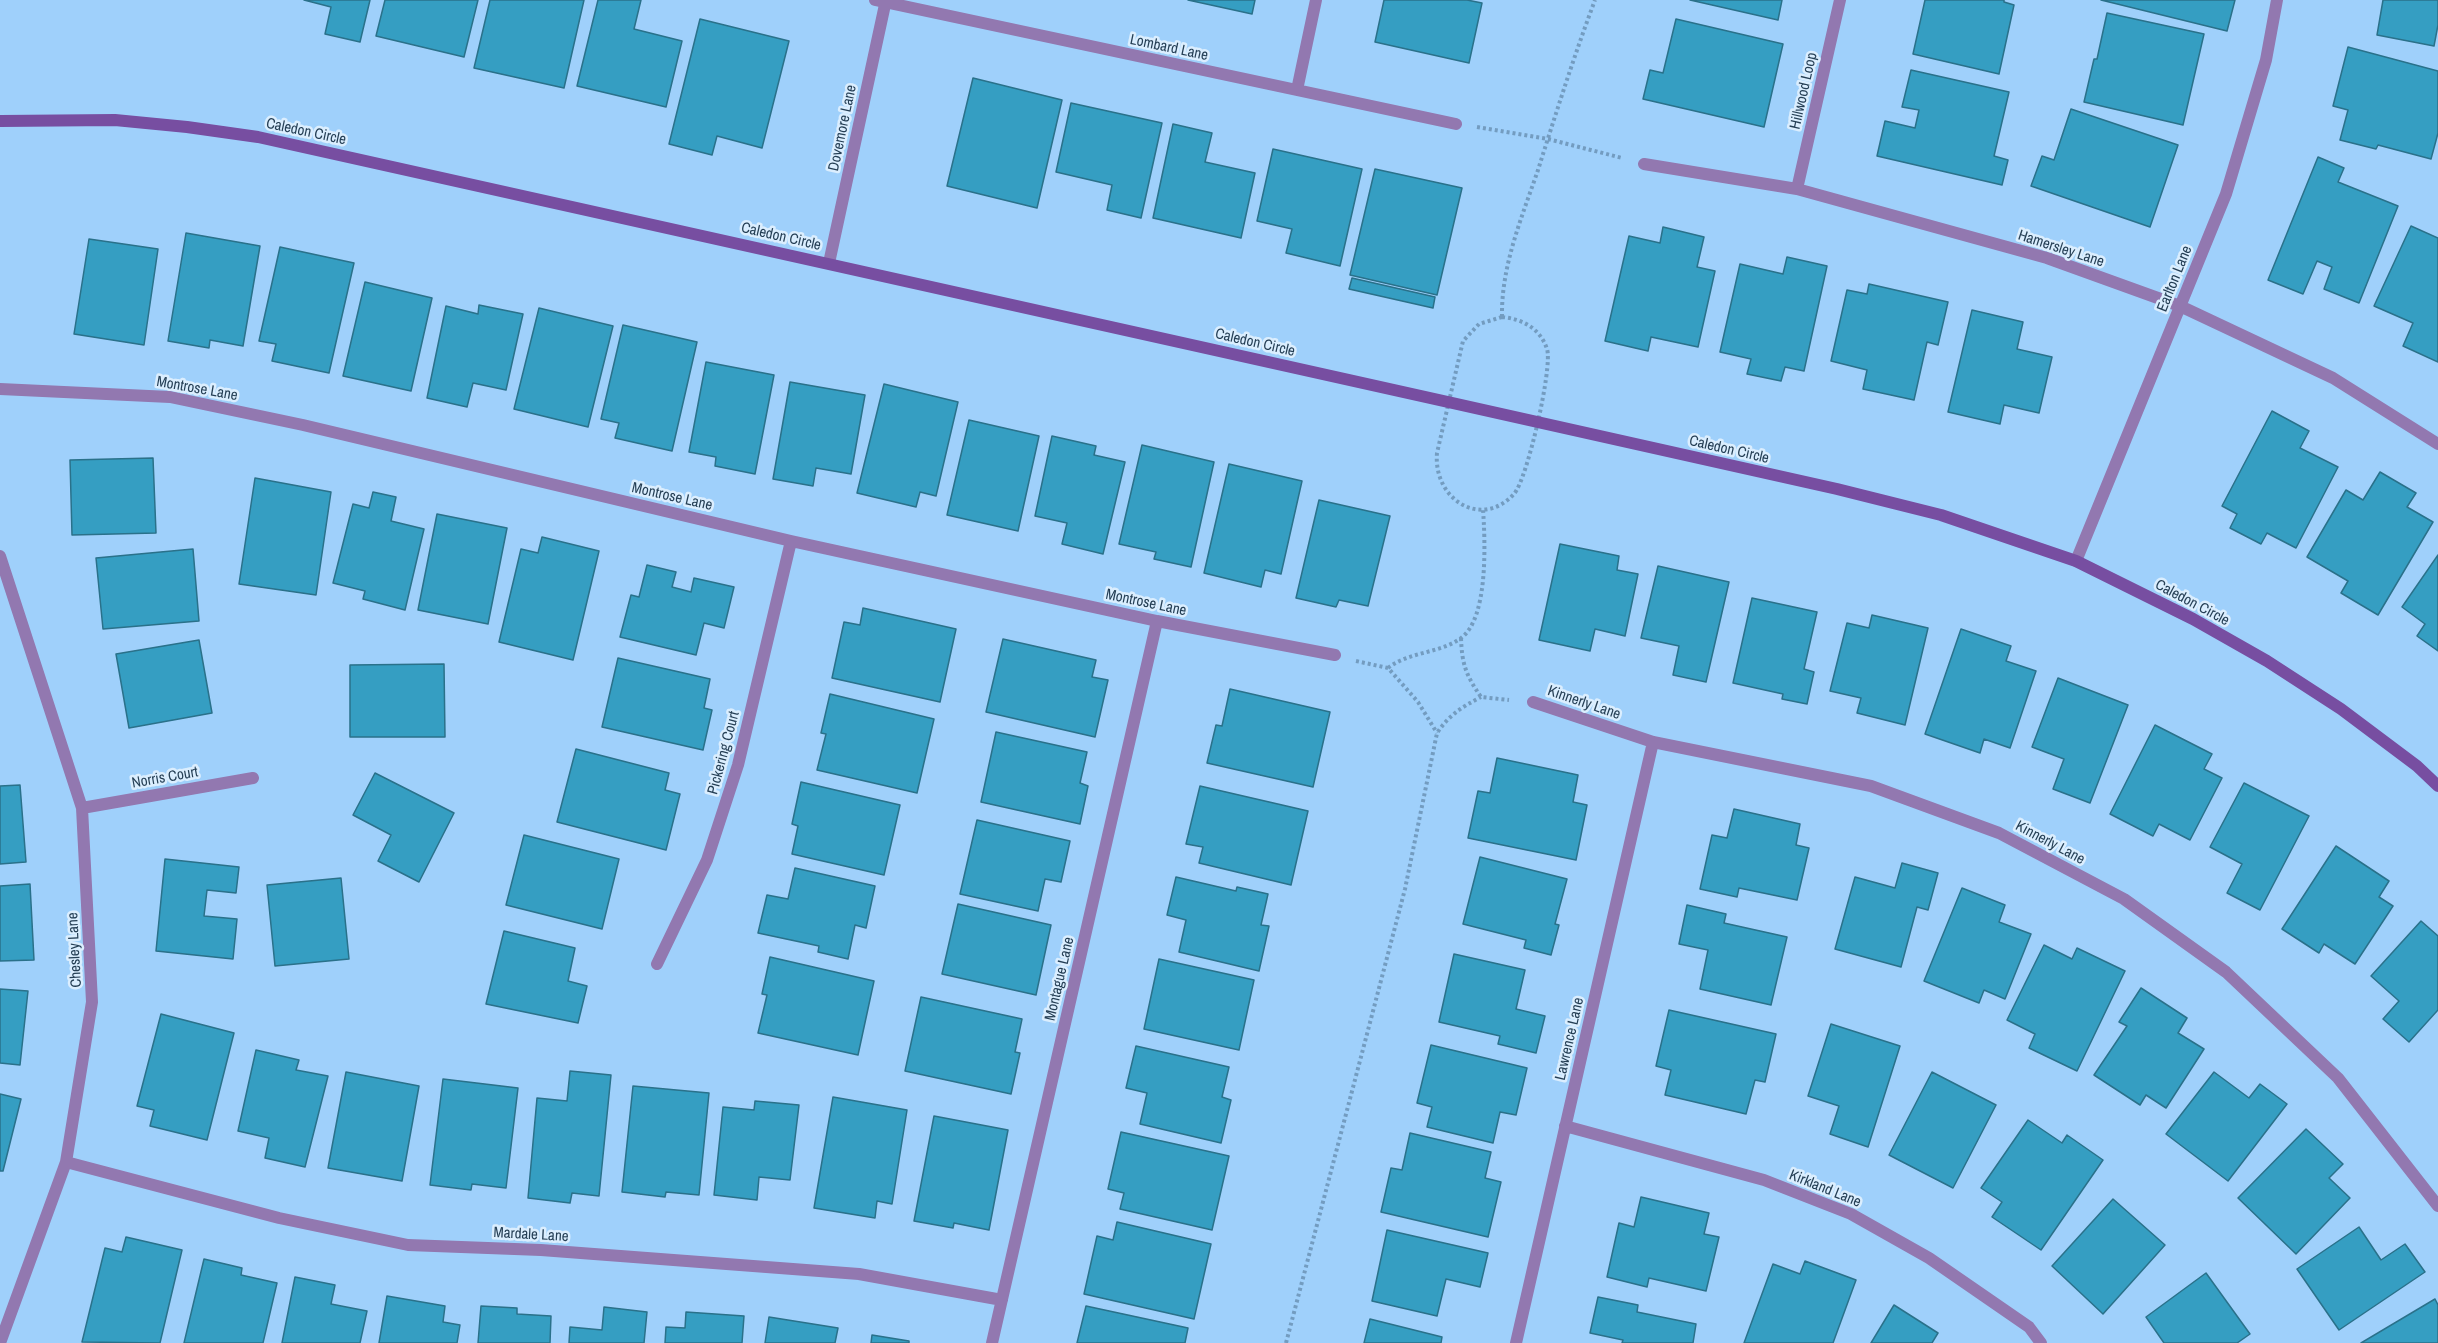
<!DOCTYPE html>
<style>
body{margin:0}
canvas{display:block;background:#9fd0fb}
</style>
<canvas width="2438" height="1343"></canvas>
<script>
const ctx = document.querySelector('canvas').getContext('2d');
ctx.lineJoin = 'round';
function paint(path, color) { ctx.fillStyle = color; ctx.fill(path, 'evenodd'); }
function stroke(path, color, width, dash) { ctx.strokeStyle = color; ctx.lineWidth = width; ctx.lineCap = dash ? 'butt' : 'round'; ctx.setLineDash(dash || []); ctx.stroke(path); }
function write(font, color, halo, rows, align = 'center') {
  ctx.font = font + ' "Archivo Narrow",sans-serif'; ctx.lineWidth = 5; ctx.setLineDash([]); ctx.textBaseline = 'middle'; ctx.strokeStyle = halo; ctx.fillStyle = color; for (const [text, x, y, turn = 0] of rows) {
    ctx.save(); ctx.translate(x, y); ctx.rotate((+turn || 0) * Math.PI / 180); ctx.textAlign = isNaN(turn) ? turn : align; if (halo) ctx.strokeText(text, 0, 0); ctx.fillText(text, 0, 0); ctx.restore();
  }
}
const building = new Path2D(`
 M 304,0 L 370,0 L 360,42 L 325,34 L 331,7 Z
 M 385,0 L 478,0 L 464,57 L 376,36 Z
 M 490,0 L 584,0 L 564,88 L 474,68 Z
 M 598,0 L 641,0 L 634,29 L 682,41 L 666,107 L 577,86 Z
 M 1188,0 L 1255,0 L 1252,14 Z
 M 1384,0 L 1467,0 L 1482,3 L 1469,63 L 1375,42 Z
 M 1690,0 L 1782,0 L 1778,20 Z
 M 1925,0 L 2004,0 L 2004,2 L 2014,5 L 1999,74 L 1913,54 Z
 M 2101,0 L 2235,0 L 2227,31 Z
 M 2383,0 L 2438,0 L 2438,25 L 2434,46 L 2377,35 Z
 M 2107,13 L 2204,34 L 2183,125 L 2084,102 L 2094,59 L 2097,59 Z
 M 700,19 L 789,41 L 762,148 L 717,136 L 712,155 L 669,144 Z
 M 1676,19 L 1783,44 L 1764,127 L 1643,99 L 1650,70 L 1663,73 Z
 M 2348,47 L 2438,71 L 2438,133 L 2431,159 L 2378,145 L 2376,149 L 2340,140 L 2348,110 L 2333,106 Z
 M 1911,70 L 2009,92 L 1994,156 L 2008,160 L 2002,185 L 1877,156 L 1885,121 L 1915,128 L 1919,110 L 1902,107 Z
 M 973,78 L 1062,100 L 1037,208 L 947,186 Z
 M 1071,103 L 1162,123 L 1141,218 L 1107,210 L 1112,185 L 1056,172 Z
 M 2071,109 L 2178,145 L 2150,227 L 2031,186 L 2042,156 L 2054,160 Z
 M 1173,124 L 1212,133 L 1205,162 L 1255,173 L 1241,238 L 1153,218 Z
 M 1273,149 L 1362,169 L 1340,266 L 1286,253 L 1292,229 L 1257,221 Z
 M 2318,157 L 2344,168 L 2338,182 L 2398,206 L 2359,303 L 2324,289 L 2332,267 L 2317,261 L 2303,294 L 2268,280 Z
 M 1375,169 L 1462,188 L 1437,295 L 1350,275 Z
 M 2411,226 L 2438,238 L 2438,362 L 2403,346 L 2413,323 L 2374,306 Z
 M 1663,227 L 1704,237 L 1697,267 L 1715,271 L 1698,347 L 1651,337 L 1648,351 L 1605,341 L 1629,236 L 1660,243 Z
 M 186,233 L 260,246 L 243,346 L 210,340 L 209,348 L 168,341 Z
 M 89,239 L 158,249 L 144,345 L 74,334 Z
 M 280,247 L 354,263 L 329,373 L 272,361 L 276,344 L 259,341 Z
 M 1787,257 L 1827,266 L 1804,371 L 1785,367 L 1781,381 L 1747,374 L 1751,359 L 1720,352 L 1740,264 L 1783,274 Z
 M 1352,278 L 1435,297 L 1433,308 L 1349,289 Z
 M 365,282 L 432,298 L 411,391 L 343,376 Z
 M 1869,284 L 1948,302 L 1938,345 L 1927,342 L 1914,400 L 1863,389 L 1867,370 L 1831,361 L 1847,290 L 1867,294 Z
 M 479,305 L 523,314 L 506,390 L 473,383 L 467,407 L 427,398 L 446,306 L 478,314 Z
 M 539,308 L 613,326 L 588,427 L 514,409 Z
 M 1972,310 L 2023,322 L 2017,349 L 2052,357 L 2039,413 L 2004,405 L 2000,424 L 1948,412 Z
 M 623,325 L 697,342 L 672,451 L 615,438 L 619,423 L 601,419 Z
 M 706,362 L 774,375 L 755,474 L 715,466 L 716,457 L 689,452 Z
 M 790,382 L 865,395 L 851,474 L 816,468 L 813,486 L 773,479 Z
 M 884,384 L 958,402 L 936,496 L 920,492 L 916,507 L 857,493 Z
 M 2272,411 L 2309,431 L 2300,448 L 2338,467 L 2296,548 L 2267,533 L 2261,544 L 2230,528 L 2237,514 L 2222,506 Z
 M 969,420 L 1039,436 L 1018,531 L 947,515 Z
 M 1052,436 L 1096,446 L 1094,455 L 1125,462 L 1103,554 L 1062,544 L 1067,523 L 1035,516 Z
 M 1142,445 L 1214,462 L 1191,567 L 1154,559 L 1156,552 L 1119,544 Z
 M 153,458 L 156,533 L 72,535 L 70,460 Z
 M 1229,464 L 1302,481 L 1281,574 L 1265,570 L 1261,587 L 1204,573 Z
 M 2380,472 L 2416,493 L 2407,507 L 2433,522 L 2378,615 L 2341,593 L 2348,581 L 2307,557 L 2346,490 L 2363,500 Z
 M 255,478 L 331,492 L 316,595 L 239,584 Z
 M 373,492 L 396,497 L 391,521 L 424,529 L 405,610 L 363,599 L 365,591 L 333,583 L 353,504 L 369,508 Z
 M 1319,500 L 1390,516 L 1368,606 L 1339,600 L 1336,607 L 1296,598 Z
 M 437,514 L 507,528 L 488,624 L 418,610 Z
 M 542,537 L 599,551 L 573,660 L 499,642 L 521,549 L 538,553 Z
 M 1560,544 L 1619,556 L 1617,570 L 1638,574 L 1625,636 L 1595,629 L 1590,651 L 1539,640 Z
 M 193,549 L 199,621 L 103,629 L 96,558 Z
 M 2438,555 L 2438,651 L 2417,636 L 2425,624 L 2402,607 Z
 M 647,565 L 676,572 L 672,587 L 691,592 L 694,578 L 734,587 L 724,628 L 704,623 L 696,655 L 620,637 L 631,595 L 639,597 Z
 M 1658,566 L 1729,582 L 1706,682 L 1673,675 L 1679,646 L 1641,638 Z
 M 1752,598 L 1817,612 L 1804,669 L 1814,672 L 1807,704 L 1782,699 L 1783,694 L 1733,683 Z
 M 863,608 L 956,629 L 940,702 L 832,678 L 844,622 L 860,625 Z
 M 1872,615 L 1928,628 L 1905,725 L 1857,713 L 1861,698 L 1830,691 L 1847,623 L 1869,628 Z
 M 1961,629 L 2011,646 L 2006,661 L 2036,671 L 2010,748 L 1984,739 L 1980,753 L 1925,734 Z
 M 1003,639 L 1096,660 L 1092,677 L 1108,680 L 1095,737 L 986,712 Z
 M 199,640 L 212,713 L 129,728 L 116,654 Z
 M 618,658 L 710,679 L 704,708 L 712,710 L 703,750 L 602,727 Z
 M 444,664 L 445,737 L 350,737 L 350,665 Z
 M 2058,678 L 2128,705 L 2090,803 L 2053,789 L 2064,759 L 2032,747 Z
 M 1230,689 L 1330,712 L 1313,787 L 1207,763 L 1216,725 L 1222,726 Z
 M 830,694 L 934,719 L 917,793 L 817,770 L 826,734 L 821,733 Z
 M 2155,725 L 2212,754 L 2204,769 L 2222,778 L 2190,840 L 2159,824 L 2153,836 L 2110,814 Z
 M 996,732 L 1087,752 L 1080,783 L 1088,786 L 1080,824 L 981,802 Z
 M 576,749 L 669,773 L 665,790 L 680,794 L 666,850 L 557,822 Z
 M 1497,758 L 1578,775 L 1573,802 L 1587,805 L 1576,860 L 1468,838 L 1478,791 L 1490,793 Z
 M 375,773 L 454,813 L 419,882 L 378,861 L 391,835 L 353,815 Z
 M 801,782 L 900,805 L 884,875 L 792,854 L 798,826 L 792,824 Z
 M 2244,783 L 2309,816 L 2260,910 L 2227,893 L 2242,864 L 2210,847 Z
 M 20,785 L 26,862 L 0,864 L 0,786 Z
 M 1200,786 L 1308,811 L 1291,885 L 1199,863 L 1203,847 L 1186,844 Z
 M 1734,809 L 1800,824 L 1796,845 L 1809,848 L 1797,900 L 1739,888 L 1737,897 L 1700,889 L 1712,835 L 1727,838 Z
 M 977,820 L 1070,841 L 1061,882 L 1045,879 L 1038,911 L 960,894 Z
 M 524,835 L 619,859 L 602,929 L 506,905 Z
 M 2336,846 L 2389,881 L 2379,897 L 2393,906 L 2355,964 L 2324,944 L 2319,953 L 2282,929 Z
 M 1480,857 L 1567,879 L 1555,924 L 1559,925 L 1551,955 L 1524,948 L 1526,940 L 1463,924 Z
 M 165,859 L 239,867 L 236,893 L 207,890 L 204,916 L 237,919 L 233,959 L 156,951 Z
 M 1902,863 L 1938,873 L 1928,910 L 1917,907 L 1901,967 L 1835,949 L 1855,877 L 1895,888 Z
 M 795,868 L 875,886 L 866,928 L 855,925 L 848,959 L 818,952 L 819,946 L 758,933 L 767,895 L 788,899 Z
 M 1176,877 L 1236,891 L 1237,887 L 1268,894 L 1261,925 L 1269,926 L 1259,971 L 1179,952 L 1186,920 L 1167,915 Z
 M 341,878 L 349,959 L 275,966 L 267,885 Z
 M 30,884 L 34,960 L 0,961 L 0,886 Z
 M 1962,888 L 2005,905 L 1999,922 L 2031,934 L 2005,999 L 1984,990 L 1979,1003 L 1924,981 Z
 M 958,904 L 1051,925 L 1036,995 L 942,974 Z
 M 1687,905 L 1726,914 L 1724,923 L 1787,937 L 1771,1005 L 1700,989 L 1708,950 L 1679,944 Z
 M 2421,921 L 2438,936 L 2438,1010 L 2409,1042 L 2383,1019 L 2399,1001 L 2371,976 Z
 M 504,931 L 575,948 L 568,981 L 587,986 L 578,1023 L 486,1004 Z
 M 2044,945 L 2072,959 L 2077,948 L 2125,971 L 2077,1071 L 2029,1048 L 2035,1034 L 2007,1020 Z
 M 1454,954 L 1525,970 L 1516,1009 L 1545,1016 L 1536,1053 L 1498,1044 L 1500,1036 L 1439,1022 Z
 M 770,957 L 874,981 L 858,1055 L 758,1033 L 767,995 L 762,994 Z
 M 1159,959 L 1254,980 L 1239,1050 L 1144,1029 Z
 M 2141,988 L 2187,1018 L 2178,1033 L 2204,1049 L 2166,1108 L 2146,1095 L 2140,1105 L 2094,1075 L 2127,1026 L 2119,1022 Z
 M 0,989 L 28,991 L 20,1065 L 0,1063 Z
 M 921,997 L 1022,1019 L 1015,1052 L 1020,1053 L 1011,1094 L 905,1071 Z
 M 1669,1010 L 1776,1034 L 1765,1082 L 1755,1080 L 1746,1114 L 1665,1095 L 1671,1070 L 1656,1066 Z
 M 161,1014 L 234,1033 L 207,1140 L 150,1126 L 154,1110 L 137,1106 Z
 M 1831,1024 L 1900,1046 L 1868,1147 L 1830,1134 L 1839,1106 L 1808,1096 Z
 M 1431,1045 L 1527,1068 L 1516,1115 L 1500,1112 L 1493,1143 L 1427,1127 L 1432,1107 L 1417,1103 Z
 M 1136,1046 L 1229,1067 L 1222,1097 L 1231,1100 L 1221,1143 L 1140,1124 L 1147,1093 L 1126,1088 Z
 M 256,1050 L 299,1060 L 296,1070 L 328,1076 L 305,1167 L 265,1158 L 269,1138 L 238,1131 Z
 M 570,1071 L 611,1075 L 599,1196 L 572,1193 L 570,1203 L 528,1198 L 537,1098 L 567,1101 Z
 M 346,1072 L 419,1086 L 402,1181 L 328,1168 Z
 M 1932,1072 L 1996,1105 L 1953,1188 L 1889,1155 Z
 M 2214,1072 L 2249,1098 L 2260,1084 L 2287,1104 L 2228,1181 L 2166,1134 Z
 M 443,1079 L 518,1088 L 506,1188 L 472,1184 L 471,1190 L 430,1185 Z
 M 633,1086 L 709,1093 L 699,1195 L 666,1192 L 665,1197 L 622,1192 Z
 M 0,1094 L 21,1099 L 3,1171 L 0,1171 Z
 M 833,1097 L 907,1110 L 892,1204 L 877,1201 L 875,1218 L 814,1208 Z
 M 755,1101 L 799,1105 L 790,1180 L 759,1177 L 757,1200 L 714,1195 L 723,1107 L 754,1110 Z
 M 934,1116 L 1008,1130 L 989,1230 L 954,1223 L 953,1228 L 914,1221 Z
 M 2028,1120 L 2062,1143 L 2067,1135 L 2103,1160 L 2041,1250 L 1992,1217 L 2002,1202 L 1981,1188 Z
 M 2306,1129 L 2343,1164 L 2329,1178 L 2350,1198 L 2296,1254 L 2238,1198 Z
 M 1121,1132 L 1229,1156 L 1212,1230 L 1120,1209 L 1124,1193 L 1108,1189 Z
 M 1410,1133 L 1491,1152 L 1485,1178 L 1501,1182 L 1488,1237 L 1381,1212 L 1391,1168 L 1402,1170 Z
 M 1641,1197 L 1709,1213 L 1704,1234 L 1719,1237 L 1706,1291 L 1649,1278 L 1647,1287 L 1607,1277 L 1619,1223 L 1634,1227 Z
 M 2113,1199 L 2165,1245 L 2103,1314 L 2052,1266 Z
 M 1117,1222 L 1211,1244 L 1194,1319 L 1084,1294 L 1097,1236 L 1113,1240 Z
 M 2359,1227 L 2381,1260 L 2405,1244 L 2425,1272 L 2339,1330 L 2297,1269 Z
 M 1387,1230 L 1488,1253 L 1480,1287 L 1446,1279 L 1437,1316 L 1372,1301 Z
 M 126,1237 L 182,1250 L 160,1343 L 82,1342 L 105,1248 L 122,1252 Z
 M 204,1259 L 242,1268 L 241,1275 L 277,1283 L 263,1343 L 184,1343 Z
 M 1805,1261 L 1856,1280 L 1833,1343 L 1744,1343 L 1773,1264 L 1800,1274 Z
 M 2206,1273 L 2250,1334 L 2237,1343 L 2164,1343 L 2146,1317 Z
 M 295,1277 L 335,1285 L 331,1304 L 367,1311 L 360,1343 L 282,1343 Z
 M 387,1296 L 445,1306 L 443,1322 L 460,1325 L 457,1343 L 379,1343 Z
 M 1598,1297 L 1638,1305 L 1637,1312 L 1696,1324 L 1693,1343 L 1622,1343 L 1623,1340 L 1590,1333 Z
 M 2435,1299 L 2438,1305 L 2438,1343 L 2361,1343 Z
 M 1894,1305 L 1938,1333 L 1932,1343 L 1871,1343 Z
 M 481,1306 L 517,1308 L 517,1314 L 551,1316 L 550,1343 L 478,1343 Z
 M 1086,1306 L 1188,1328 L 1185,1343 L 1077,1343 Z
 M 604,1307 L 647,1312 L 644,1343 L 569,1343 L 570,1327 L 602,1330 Z
 M 686,1312 L 744,1316 L 742,1343 L 665,1343 L 666,1327 L 685,1328 Z
 M 769,1317 L 838,1328 L 835,1343 L 765,1343 Z
 M 1370,1319 L 1442,1337 L 1441,1343 L 1364,1343 Z
 M 872,1335 L 909,1341 L 909,1343 L 871,1343 Z`);
const path = new Path2D(`
 M 1477,127 L 1548,139 L 1622,158
 M 1502,317 C 1522,319 1540,328 1547,349 C 1553,367 1527,480 1514,494 C 1481,530 1433,499 1437,453 L 1463,341 L 1479,324 Z
 M 1502,317 C 1501,266 1522,217 1538,170 C 1556,113 1574,56 1595,0
 M 1461,638 C 1462,665 1466,675 1481,697 L 1509,700
 M 1356,661 L 1388,668 L 1418,702 L 1437,733
 M 1388,668 C 1410,651 1439,654 1461,638 C 1489,618 1485,539 1483,509
 M 1286,1343 L 1405,889 L 1437,733 C 1449,715 1462,707 1481,697`);
const street = new Path2D(`
 M 875,0 L 1456,124
 M 1297,90 L 1316,0
 M 1644,164 L 1797,189 L 2047,258 L 2180,306 L 2333,378 L 2438,444
 M 1797,189 L 1840,0
 M 829,263 L 886,0
 M 0,389 L 170,397 L 303,425 L 791,541 L 1157,621 L 1335,655
 M 0,556 L 82,808 L 92,1002 L 66,1162 L 0,1343
 M 2076,561 L 2226,194 L 2266,60 L 2277,0
 M 1533,702 L 1653,742 L 1871,786 L 1999,833 L 2124,899 L 2226,972 L 2338,1078 L 2438,1206
 M 82,808 L 253,778
 M 657,964 L 707,860 L 738,765 L 791,541
 M 1565,1126 L 1764,1180 L 1851,1214 L 1929,1258 L 2029,1327 L 2041,1343
 M 66,1162 L 279,1218 L 408,1245 L 541,1250 L 859,1274 L 1002,1300
 M 992,1343 L 1157,621
 M 1516,1343 L 1653,742`);
const secondary = new Path2D(`
 M 0,121 L 115,120 L 187,127 L 258,137 L 1448,402 L 1837,489 L 1941,515 L 2076,561 L 2193,619 L 2267,661 L 2341,709 L 2417,766 L 2438,786`);
const streetNames = [
 ["Lombard Lane",1169,48,12],
 ["Hillwood Loop",1804,91,-77],
 ["Dovemore Lane",843,128,-78],
 ["Caledon Circle",306,132,12],
 ["Caledon Circle",781,237,13],
 ["Hamersley Lane",2061,249,18],
 ["Earlton Lane",2175,279,-68],
 ["Caledon Circle",1255,343,13],
 ["Montrose Lane",197,389,10],
 ["Caledon Circle",1729,450,13],
 ["Montrose Lane",672,497,13],
 ["Montrose Lane",1146,603,12],
 ["Caledon Circle",2192,603,28],
 ["Kinnerly Lane",1584,703,19],
 ["Pickering Court",724,753,-75],
 ["Norris Court",165,778,-10],
 ["Kinnerly Lane",2050,843,28],
 ["Chesley Lane",75,950,-93],
 ["Montague Lane",1060,979,-77],
 ["Lawrence Lane",1570,1039,-77],
 ["Kirkland Lane",1825,1189,22],
 ["Mardale Lane",531,1235,3]
];
paint(building, '#359ec2');
stroke(building, '#2a718a', 1.5);
stroke(path, '#739cc0', 4, [3, 3]);
stroke(street, '#9278b0', 12);
stroke(secondary, '#774ea1', 12);
write('15px', '#253f55', '#dbeefe', streetNames);
</script>
